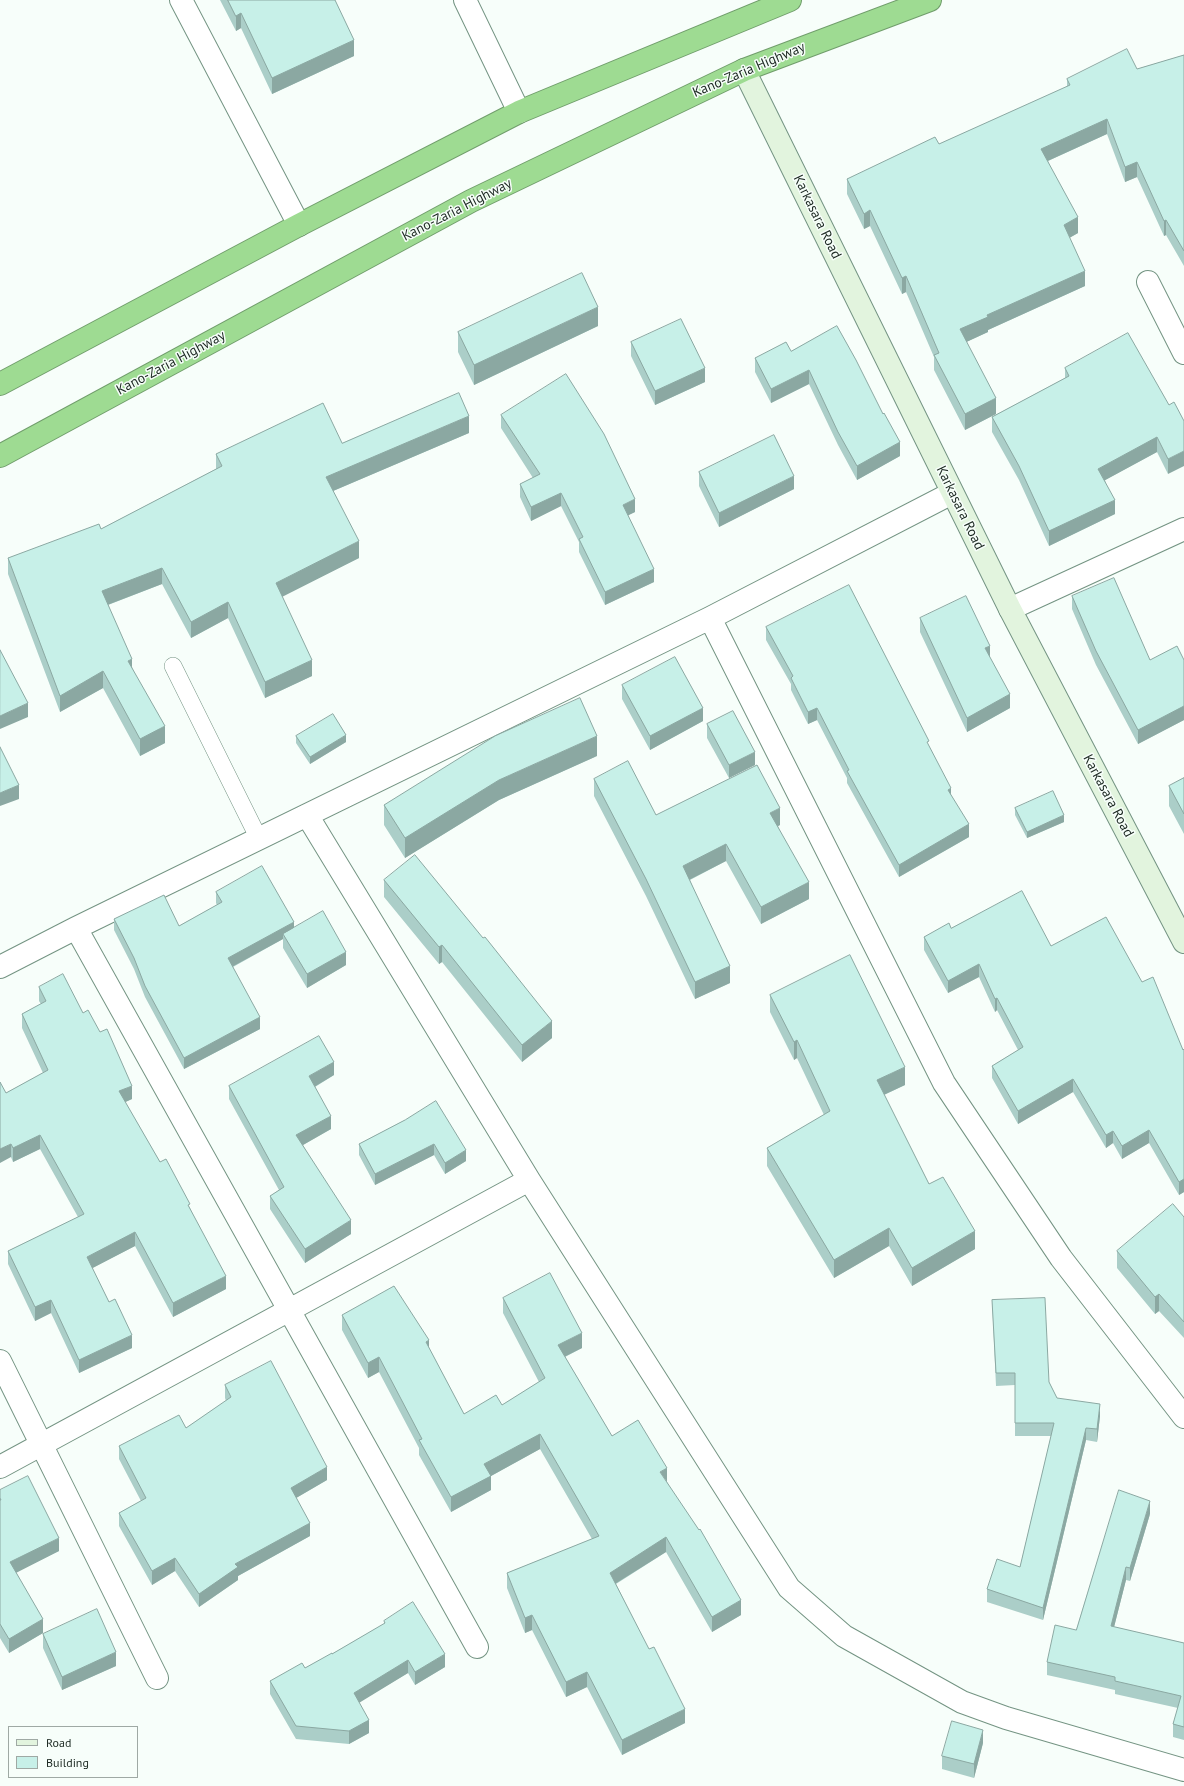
<!DOCTYPE html>
<style>
body{margin:0}
#map{position:relative;width:1184px;height:1786px;overflow:hidden;background:#f7fefa;font-family:"PT Sans",sans-serif}
canvas{display:block}
.legend{position:absolute;left:8px;top:1726px;width:130px;height:52px;box-sizing:border-box;background:#f7fefa;border:1px solid #9fa9a4;margin:0;padding:5px 7px;list-style:none;font-size:12px;color:#1c2922}
.legend li{display:flex;align-items:center;gap:8px;height:20px}
.legend b{width:20px;border:1px solid #9fa9a4}
</style>
<div id="map">
<canvas width="1184" height="1786"></canvas>
<ul class="legend">
<li><b style="height:5px;background:#e2f4de"></b>Road</li>
<li><b style="height:11px;background:#c7f0e8"></b>Building</li>
</ul>
</div>
<script>
const ctx = document.querySelector('canvas').getContext('2d');
ctx.lineJoin = 'round';
function stroke(path, color, width, dash) { ctx.strokeStyle = color; ctx.lineWidth = width; ctx.lineCap = dash ? 'butt' : 'round'; ctx.setLineDash(dash || []); ctx.stroke(path); }
function paint(path, color) { ctx.fillStyle = color; ctx.fill(path, 'evenodd'); }
function write(font, color, halo, rows, align = 'center') {
  ctx.font = font + ' "PT Sans",sans-serif'; ctx.lineWidth = 3; ctx.setLineDash([]); ctx.textBaseline = 'middle'; ctx.strokeStyle = halo; ctx.fillStyle = color; for (const [text, x, y, turn = 0] of rows) {
    ctx.save(); ctx.translate(x, y); ctx.rotate((+turn || 0) * Math.PI / 180); ctx.textAlign = isNaN(turn) ? turn : align; if (halo) ctx.strokeText(text, 0, 0); ctx.fillText(text, 0, 0); ctx.restore();
  }
}
const lane = new Path2D(`
 M 173,666 L 259,839`);
const street = new Path2D(`
 M 181,0 L 299,225
 M 465,0 L 519,112
 M 1148,282 L 1184,353
 M 1010,609 L 1184,529
 M 710,618 L 944,1083 L 1061,1258 L 1184,1417
 M 307,815 L 529,1180 L 789,1588 L 844,1636 L 962,1702 L 1006,1718 L 1184,1770
 M 76,928 L 477,1647
 M 0,967 L 76,928 L 710,618 L 952,493
 M 0,1361 L 157,1678
 M 0,1467 L 529,1180`);
const secondary = new Path2D(`
 M 744,70 L 1010,609 L 1184,942`);
const highway = new Path2D(`
 M 0,384 L 299,225 L 519,112 L 790,0
 M 0,456 L 471,201 L 744,70 L 930,0`);
const wall = new Path2D(`
 M 220,0 L 335,0 L 354,56 L 272,94 L 241,28 L 236,31 Z
 M 1184,55 L 1184,266 L 1166,235 L 1164,236 L 1137,177 L 1125,182 L 1107,134 L 1048,161 L 1078,233 L 1069,238 L 1085,286 L 988,330 L 988,332 L 966,342 L 996,414 L 965,430 L 934,370 L 934,357 L 906,292 L 902,294 L 870,226 L 864,229 L 847,194 L 847,179 L 939,144 L 1067,87 L 1067,79 L 1137,69 Z
 M 598,326 L 474,385 L 458,352 L 458,332 Z
 M 631,342 L 705,382 L 655,405 L 631,356 Z
 M 791,351 L 883,414 L 900,456 L 857,480 L 838,445 L 809,384 L 771,403 L 755,372 L 755,358 Z
 M 1065,368 L 1169,405 L 1168,474 L 1157,452 L 1105,480 L 1115,514 L 1049,546 L 1019,480 L 992,432 L 992,417 L 1065,378 Z
 M 501,415 L 635,512 L 628,515 L 654,582 L 605,605 L 579,552 L 579,542 L 561,506 L 531,521 L 520,497 L 520,484 L 533,478 L 501,428 Z
 M 469,433 L 333,491 L 359,558 L 282,596 L 312,676 L 265,698 L 228,618 L 191,638 L 162,584 L 108,605 L 132,667 L 165,743 L 140,756 L 103,688 L 60,712 L 8,574 L 8,558 L 101,529 L 216,469 L 216,454 L 342,443 Z
 M 699,472 L 794,489 L 719,527 L 699,486 Z
 M 1072,596 L 1150,660 L 1184,660 L 1184,720 L 1138,744 L 1096,665 L 1072,609 Z
 M 920,618 L 1010,708 L 967,732 L 920,632 Z
 M 766,627 L 929,746 L 951,795 L 969,837 L 899,877 L 847,783 L 847,778 L 817,720 L 808,724 L 791,690 L 791,684 L 766,640 Z
 M 622,685 L 703,721 L 650,750 L 622,699 Z
 M 707,724 L 755,765 L 729,778 L 707,738 Z
 M 296,736 L 346,742 L 310,764 L 296,743 Z
 M 597,756 L 499,800 L 405,858 L 384,825 L 384,805 Z
 M 1184,778 L 1184,834 L 1169,806 L 1169,786 Z
 M 594,779 L 656,815 L 780,825 L 778,826 L 809,899 L 761,924 L 726,861 L 690,880 L 730,983 L 695,999 L 646,896 L 594,796 Z
 M 1015,808 L 1064,822 L 1027,838 L 1015,815 Z
 M 384,880 L 552,1038 L 522,1062 L 442,962 L 439,964 L 384,897 Z
 M 216,892 L 294,928 L 346,965 L 307,988 L 283,948 L 283,939 L 233,967 L 260,1029 L 184,1069 L 145,997 L 134,969 L 114,930 L 114,919 L 179,926 L 217,905 L 216,903 Z
 M 951,928 L 1051,946 L 1142,982 L 1183,1050 L 1184,1049 L 1184,1192 L 1179,1195 L 1149,1143 L 1122,1159 L 1113,1143 L 1106,1148 L 1073,1092 L 1018,1124 L 992,1078 L 992,1066 L 1018,1050 L 997,1010 L 995,1012 L 979,977 L 948,993 L 924,950 L 924,937 Z
 M 39,987 L 83,1013 L 132,1099 L 125,1102 L 160,1162 L 190,1208 L 226,1289 L 173,1317 L 135,1246 L 92,1268 L 132,1348 L 79,1373 L 51,1313 L 35,1321 L 8,1264 L 8,1251 L 78,1217 L 40,1149 L 13,1162 L 11,1157 L 6,1093 L 43,1073 L 22,1028 L 22,1014 L 41,1004 L 39,1001 Z
 M 770,995 L 905,1085 L 884,1095 L 929,1184 L 975,1249 L 912,1286 L 889,1246 L 834,1278 L 767,1166 L 767,1148 L 824,1115 L 797,1058 L 794,1060 L 770,1012 Z
 M 334,1075 L 315,1087 L 331,1129 L 303,1145 L 351,1234 L 305,1263 L 270,1209 L 270,1196 L 279,1190 L 229,1099 L 229,1086 Z
 M 405,1120 L 466,1161 L 445,1174 L 434,1155 L 375,1185 L 359,1155 L 359,1144 Z
 M 1184,1217 L 1184,1338 L 1159,1311 L 1155,1314 L 1117,1268 L 1117,1251 Z
 M 503,1298 L 582,1348 L 565,1357 L 612,1436 L 667,1482 L 741,1615 L 712,1632 L 666,1552 L 616,1584 L 685,1723 L 622,1755 L 587,1687 L 566,1697 L 532,1630 L 525,1633 L 507,1588 L 507,1573 L 592,1539 L 540,1449 L 491,1476 L 491,1490 L 451,1512 L 419,1455 L 419,1448 L 379,1372 L 368,1378 L 342,1330 L 342,1315 L 429,1348 L 464,1414 L 502,1405 L 539,1382 L 503,1313 Z
 M 992,1300 L 1049,1382 L 1057,1398 L 1100,1416 L 1097,1442 L 1086,1440 L 1043,1620 L 987,1602 L 987,1589 L 1020,1567 L 1051,1436 L 1015,1436 L 1015,1385 L 996,1386 Z
 M 225,1385 L 327,1480 L 296,1498 L 310,1536 L 238,1576 L 238,1580 L 199,1607 L 175,1571 L 152,1585 L 119,1526 L 119,1513 L 141,1501 L 119,1459 L 119,1446 L 186,1428 L 226,1401 L 225,1398 Z
 M 0,1490 L 59,1551 L 16,1572 L 43,1633 L 9,1653 L 0,1638 Z
 M 1150,1514 L 1130,1581 L 1126,1580 L 1114,1627 L 1184,1643 L 1184,1740 L 1173,1737 L 1173,1724 L 1178,1708 L 1115,1694 L 1115,1690 L 1047,1675 L 1047,1662 L 1076,1630 Z
 M 384,1621 L 445,1667 L 415,1685 L 408,1673 L 359,1702 L 369,1733 L 349,1744 L 296,1739 L 270,1694 L 270,1681 L 305,1668 L 332,1654 L 384,1624 Z
 M 43,1634 L 116,1666 L 62,1690 L 43,1648 Z
 M 983,1743 L 974,1778 L 942,1769 L 942,1756 Z`);
const shadedWall = new Path2D(`
 M 241,13 L 241,28 L 236,31 L 236,16 Z
 M 354,40 L 354,56 L 272,94 L 272,78 Z
 M 1107,119 L 1107,134 L 1041,164 L 1041,149 Z
 M 1137,162 L 1137,177 L 1125,182 L 1125,167 Z
 M 870,210 L 870,226 L 864,229 L 864,214 Z
 M 1078,217 L 1078,233 L 1064,241 L 1064,225 Z
 M 1166,220 L 1166,235 L 1164,236 L 1164,221 Z
 M 1085,271 L 1085,286 L 988,330 L 988,332 L 960,345 L 960,329 L 987,315 Z
 M 906,276 L 906,292 L 902,294 L 902,278 Z
 M 598,307 L 598,326 L 474,385 L 474,365 Z
 M 705,368 L 705,382 L 655,405 L 655,391 Z
 M 809,370 L 809,384 L 771,403 L 771,389 Z
 M 996,398 L 996,414 L 965,430 L 965,414 Z
 M 469,416 L 469,433 L 326,494 L 326,477 Z
 M 1157,437 L 1157,452 L 1098,484 L 1098,469 Z
 M 900,442 L 900,456 L 857,480 L 857,466 Z
 M 1184,451 L 1184,466 L 1168,474 L 1168,459 Z
 M 794,476 L 794,489 L 719,527 L 719,513 Z
 M 561,493 L 561,506 L 531,521 L 531,507 Z
 M 635,499 L 635,512 L 623,518 L 623,505 Z
 M 1115,500 L 1115,514 L 1049,546 L 1049,531 Z
 M 359,541 L 359,558 L 276,600 L 276,583 Z
 M 162,568 L 162,584 L 102,607 L 102,591 Z
 M 654,569 L 654,582 L 605,605 L 605,592 Z
 M 228,602 L 228,618 L 191,638 L 191,622 Z
 M 990,646 L 990,660 L 985,648 Z
 M 132,659 L 132,675 L 128,661 Z
 M 312,660 L 312,676 L 265,698 L 265,682 Z
 M 103,671 L 103,688 L 60,712 L 60,696 Z
 M 1010,694 L 1010,708 L 967,732 L 967,718 Z
 M 28,703 L 28,717 L 0,729 L 0,716 Z
 M 1184,706 L 1184,720 L 1138,744 L 1138,730 Z
 M 703,708 L 703,721 L 650,750 L 650,736 Z
 M 817,708 L 817,720 L 808,724 L 808,712 Z
 M 165,726 L 165,743 L 140,756 L 140,739 Z
 M 346,735 L 346,742 L 310,764 L 310,757 Z
 M 597,736 L 597,756 L 499,800 L 405,858 L 405,838 L 499,780 Z
 M 755,752 L 755,765 L 729,778 L 729,765 Z
 M 19,785 L 19,799 L 0,806 L 0,793 Z
 M 951,788 L 951,800 L 948,790 Z
 M 780,808 L 780,825 L 770,830 L 770,813 Z
 M 1064,815 L 1064,822 L 1027,838 L 1027,832 Z
 M 969,824 L 969,837 L 899,877 L 899,865 Z
 M 726,844 L 726,861 L 683,883 L 683,866 Z
 M 809,882 L 809,899 L 761,924 L 761,907 Z
 M 294,922 L 294,933 L 283,934 L 283,939 L 228,969 L 228,958 Z
 M 442,945 L 442,962 L 439,964 L 439,947 Z
 M 346,952 L 346,965 L 307,988 L 307,974 Z
 M 979,964 L 979,977 L 948,993 L 948,981 Z
 M 730,966 L 730,983 L 695,999 L 695,982 Z
 M 997,998 L 997,1010 L 995,1012 L 995,999 Z
 M 260,1017 L 260,1029 L 184,1069 L 184,1058 Z
 M 552,1021 L 552,1038 L 522,1062 L 522,1045 Z
 M 797,1040 L 797,1058 L 794,1060 L 794,1042 Z
 M 334,1062 L 334,1075 L 309,1090 L 309,1076 Z
 M 905,1067 L 905,1085 L 877,1098 L 877,1080 Z
 M 1073,1079 L 1073,1092 L 1018,1124 L 1018,1111 Z
 M 132,1086 L 132,1099 L 119,1105 L 119,1091 Z
 M 331,1116 L 331,1129 L 296,1149 L 296,1135 Z
 M 1149,1130 L 1149,1143 L 1122,1159 L 1122,1146 Z
 M 1113,1131 L 1113,1143 L 1106,1148 L 1106,1135 Z
 M 40,1135 L 40,1149 L 13,1162 L 13,1148 Z
 M 11,1144 L 11,1157 L 0,1163 L 0,1149 Z
 M 434,1144 L 434,1155 L 375,1185 L 375,1174 Z
 M 466,1150 L 466,1161 L 445,1174 L 445,1163 Z
 M 1184,1179 L 1184,1192 L 1179,1195 L 1179,1182 Z
 M 351,1220 L 351,1234 L 305,1263 L 305,1249 Z
 M 889,1228 L 889,1246 L 834,1278 L 834,1260 Z
 M 975,1231 L 975,1249 L 912,1286 L 912,1268 Z
 M 135,1232 L 135,1246 L 87,1271 L 87,1257 Z
 M 226,1276 L 226,1289 L 173,1317 L 173,1303 Z
 M 1159,1294 L 1159,1311 L 1155,1314 L 1155,1297 Z
 M 51,1300 L 51,1313 L 35,1321 L 35,1307 Z
 M 582,1333 L 582,1348 L 558,1360 L 558,1345 Z
 M 132,1335 L 132,1348 L 79,1373 L 79,1360 Z
 M 429,1340 L 429,1355 L 426,1342 Z
 M 379,1357 L 379,1372 L 368,1378 L 368,1363 Z
 M 1100,1404 L 1100,1416 L 1097,1442 L 1097,1429 Z
 M 1086,1428 L 1086,1440 L 1043,1620 L 1043,1608 Z
 M 540,1434 L 540,1449 L 491,1476 L 491,1490 L 451,1512 L 451,1497 L 484,1464 Z
 M 327,1467 L 327,1480 L 291,1501 L 291,1488 Z
 M 667,1468 L 667,1482 L 660,1472 Z
 M 1150,1501 L 1150,1514 L 1130,1581 L 1130,1568 Z
 M 310,1523 L 310,1536 L 238,1576 L 238,1580 L 199,1607 L 199,1594 L 235,1564 Z
 M 666,1537 L 666,1552 L 610,1587 L 610,1573 Z
 M 59,1538 L 59,1551 L 10,1576 L 10,1562 Z
 M 175,1558 L 175,1571 L 152,1585 L 152,1571 Z
 M 1126,1567 L 1126,1580 L 1111,1639 L 1111,1626 Z
 M 741,1600 L 741,1615 L 712,1632 L 712,1617 Z
 M 532,1615 L 532,1630 L 525,1633 L 525,1618 Z
 M 43,1619 L 43,1633 L 9,1653 L 9,1639 Z
 M 116,1652 L 116,1666 L 62,1690 L 62,1677 Z
 M 445,1654 L 445,1667 L 415,1685 L 415,1672 Z
 M 408,1660 L 408,1673 L 354,1706 L 354,1693 Z
 M 587,1672 L 587,1687 L 566,1697 L 566,1682 Z
 M 685,1709 L 685,1723 L 622,1755 L 622,1740 Z
 M 369,1720 L 369,1733 L 349,1744 L 349,1731 Z
 M 983,1730 L 983,1743 L 974,1778 L 974,1764 Z`);
const building = new Path2D(`
 M 228,0 L 335,0 L 354,40 L 272,78 L 241,13 L 236,16 Z
 M 1127,49 L 1137,69 L 1184,55 L 1184,251 L 1166,220 L 1164,221 L 1137,162 L 1125,167 L 1107,119 L 1041,149 L 1078,217 L 1064,225 L 1085,271 L 987,315 L 988,317 L 960,329 L 996,398 L 965,414 L 934,355 L 939,353 L 906,276 L 902,278 L 870,210 L 864,214 L 847,179 L 935,137 L 939,144 L 1070,85 L 1067,79 Z
 M 582,273 L 598,307 L 474,365 L 458,332 Z
 M 681,319 L 705,368 L 655,391 L 631,342 Z
 M 837,326 L 856,360 L 883,414 L 884,413 L 900,442 L 857,466 L 838,432 L 809,370 L 771,389 L 755,358 L 786,342 L 791,351 Z
 M 1128,333 L 1169,405 L 1174,402 L 1184,421 L 1184,451 L 1168,459 L 1157,437 L 1098,469 L 1115,500 L 1049,531 L 1019,466 L 992,417 L 1069,376 L 1065,368 Z
 M 566,374 L 604,434 L 635,499 L 623,505 L 654,569 L 605,592 L 579,539 L 583,537 L 561,493 L 531,507 L 520,484 L 540,474 L 501,415 Z
 M 459,393 L 469,416 L 326,477 L 359,541 L 276,583 L 312,660 L 265,682 L 228,602 L 191,622 L 162,568 L 102,591 L 132,659 L 128,661 L 165,726 L 140,739 L 103,671 L 60,696 L 8,558 L 99,524 L 101,529 L 222,466 L 216,454 L 323,403 L 342,443 Z
 M 774,435 L 794,476 L 719,513 L 699,472 Z
 M 1114,578 L 1150,660 L 1177,646 L 1184,660 L 1184,706 L 1138,730 L 1096,651 L 1072,596 Z
 M 849,585 L 929,741 L 927,742 L 951,788 L 948,790 L 969,824 L 899,865 L 847,771 L 849,770 L 817,708 L 808,712 L 791,678 L 793,676 L 766,627 Z
 M 966,596 L 990,646 L 985,648 L 1010,694 L 967,718 L 920,618 Z
 M 0,650 L 28,703 L 0,716 Z
 M 675,657 L 703,708 L 650,736 L 622,685 Z
 M 580,698 L 597,736 L 499,780 L 405,838 L 384,805 L 495,736 Z
 M 733,711 L 755,752 L 729,765 L 707,724 Z
 M 333,714 L 346,735 L 310,757 L 296,736 Z
 M 0,747 L 19,785 L 0,793 Z
 M 628,761 L 656,815 L 757,765 L 780,808 L 770,813 L 809,882 L 761,907 L 726,844 L 683,866 L 730,966 L 695,982 L 646,879 L 594,779 Z
 M 1184,778 L 1184,814 L 1169,786 Z
 M 1053,791 L 1064,815 L 1027,832 L 1015,808 Z
 M 415,855 L 483,938 L 485,937 L 552,1021 L 522,1045 L 442,945 L 439,947 L 384,880 Z
 M 262,866 L 294,922 L 228,958 L 260,1017 L 184,1058 L 145,986 L 134,958 L 114,919 L 164,895 L 179,926 L 222,902 L 216,892 Z
 M 1022,891 L 1051,946 L 1106,917 L 1142,982 L 1153,977 L 1183,1050 L 1184,1049 L 1184,1179 L 1179,1182 L 1149,1130 L 1122,1146 L 1113,1131 L 1106,1135 L 1073,1079 L 1018,1111 L 992,1066 L 1023,1047 L 997,998 L 995,999 L 979,964 L 948,981 L 924,937 L 949,923 L 951,928 Z
 M 323,911 L 346,952 L 307,974 L 283,934 Z
 M 850,955 L 905,1067 L 877,1080 L 929,1184 L 943,1177 L 975,1231 L 912,1268 L 889,1228 L 834,1260 L 767,1148 L 830,1111 L 797,1040 L 794,1042 L 770,995 Z
 M 63,974 L 83,1013 L 88,1010 L 100,1032 L 107,1029 L 132,1086 L 119,1091 L 160,1162 L 166,1159 L 190,1204 L 188,1205 L 226,1276 L 173,1303 L 135,1232 L 87,1257 L 109,1302 L 115,1299 L 132,1335 L 79,1360 L 51,1300 L 35,1307 L 8,1251 L 84,1214 L 40,1135 L 13,1148 L 11,1144 L 0,1149 L 0,1082 L 6,1093 L 48,1070 L 22,1014 L 46,1001 L 39,987 Z
 M 319,1036 L 334,1062 L 309,1076 L 331,1116 L 296,1135 L 351,1220 L 305,1249 L 270,1196 L 284,1187 L 229,1086 Z
 M 436,1101 L 466,1150 L 445,1163 L 434,1144 L 375,1174 L 359,1144 L 405,1120 Z
 M 1173,1204 L 1184,1217 L 1184,1322 L 1159,1294 L 1155,1297 L 1117,1251 Z
 M 550,1273 L 582,1333 L 558,1345 L 612,1436 L 638,1420 L 667,1468 L 660,1472 L 699,1530 L 700,1529 L 741,1600 L 712,1617 L 666,1537 L 610,1573 L 649,1649 L 654,1647 L 685,1709 L 622,1740 L 587,1672 L 566,1682 L 532,1615 L 525,1618 L 507,1573 L 599,1536 L 540,1434 L 484,1464 L 491,1476 L 451,1497 L 419,1440 L 422,1439 L 379,1357 L 368,1363 L 342,1315 L 394,1286 L 429,1340 L 426,1342 L 464,1414 L 496,1395 L 502,1405 L 545,1378 L 503,1298 Z
 M 1045,1298 L 1049,1382 L 1057,1398 L 1100,1404 L 1097,1429 L 1086,1428 L 1043,1608 L 987,1589 L 997,1559 L 1020,1567 L 1054,1423 L 1015,1423 L 1015,1373 L 996,1373 L 992,1300 Z
 M 271,1361 L 327,1467 L 291,1488 L 310,1523 L 235,1564 L 238,1567 L 199,1594 L 175,1558 L 152,1571 L 119,1513 L 146,1498 L 119,1446 L 179,1415 L 186,1428 L 231,1397 L 225,1385 Z
 M 28,1476 L 59,1538 L 10,1562 L 43,1619 L 9,1639 L 0,1624 L 0,1500 L 1,1500 L 0,1498 L 0,1490 Z
 M 1119,1490 L 1150,1501 L 1130,1568 L 1126,1567 L 1111,1626 L 1184,1643 L 1184,1727 L 1173,1724 L 1181,1696 L 1115,1681 L 1115,1677 L 1047,1662 L 1055,1625 L 1076,1630 Z
 M 413,1602 L 445,1654 L 415,1672 L 408,1660 L 354,1693 L 369,1720 L 349,1731 L 296,1726 L 270,1681 L 302,1663 L 305,1668 L 332,1653 L 332,1654 L 385,1623 L 384,1621 Z
 M 97,1609 L 116,1652 L 62,1677 L 43,1634 Z
 M 952,1721 L 983,1730 L 974,1764 L 942,1756 Z`);
const streetNames = [
 ["Kano-Zaria Highway",749,70,-23],
 ["Kano-Zaria Highway",457,210,-27],
 ["Karkasara Road",817,217,64],
 ["Kano-Zaria Highway",171,363,-28],
 ["Karkasara Road",960,508,64],
 ["Karkasara Road",1108,796,62]
];
stroke(lane, '#749483', 18);
stroke(street, '#749483', 24);
stroke(secondary, '#749483', 24);
stroke(highway, '#709d6b', 24);
stroke(lane, '#fff', 17);
stroke(street, '#fff', 22);
stroke(secondary, '#e2f4de', 22);
stroke(highway, '#9edb92', 22);
paint(wall, '#abcec8');
paint(shadedWall, '#8ba8a2');
paint(building, '#c7f0e8');
stroke(building, '#8ba8a2', 1);
write('14px', '#1c2922', '#f7fefa', streetNames);
</script>
